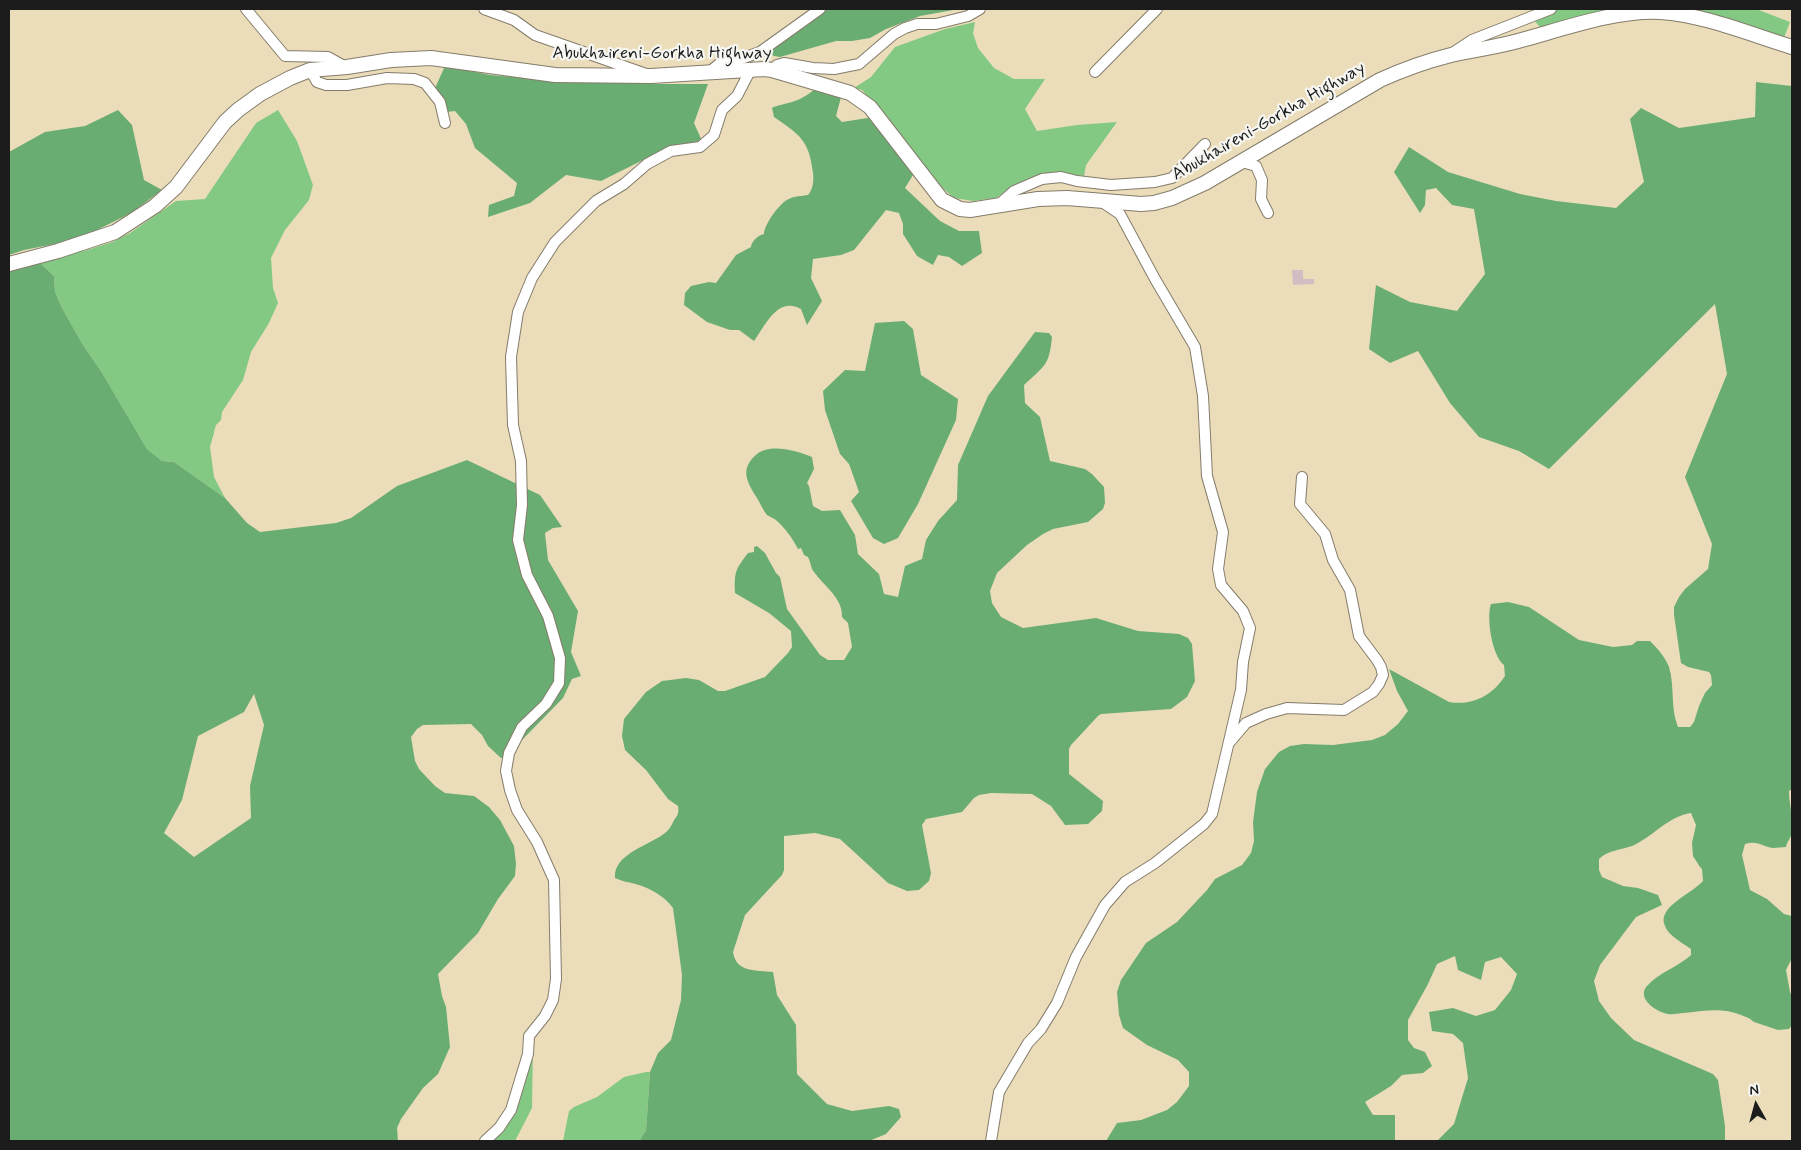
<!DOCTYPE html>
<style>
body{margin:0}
#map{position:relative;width:1801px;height:1150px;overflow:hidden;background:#ebddba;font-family:Mynerve,sans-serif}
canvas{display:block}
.frame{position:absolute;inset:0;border:10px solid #1c1c1c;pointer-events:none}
.north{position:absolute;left:1731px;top:1080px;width:50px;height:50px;-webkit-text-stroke:4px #f6f6f2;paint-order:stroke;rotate:353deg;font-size:14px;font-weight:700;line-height:20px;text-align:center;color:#1c1c1c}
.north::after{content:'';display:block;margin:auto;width:18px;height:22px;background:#1c1c1c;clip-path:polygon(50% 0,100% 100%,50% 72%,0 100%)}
</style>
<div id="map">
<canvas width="1801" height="1150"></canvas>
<div class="frame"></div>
<div class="north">N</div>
</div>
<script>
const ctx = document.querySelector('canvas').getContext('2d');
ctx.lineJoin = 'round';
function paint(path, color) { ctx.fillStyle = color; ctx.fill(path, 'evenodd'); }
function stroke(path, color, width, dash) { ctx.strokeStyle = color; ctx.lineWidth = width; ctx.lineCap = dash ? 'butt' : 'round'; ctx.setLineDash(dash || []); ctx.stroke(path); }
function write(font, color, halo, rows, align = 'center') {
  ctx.font = font + ' Mynerve,sans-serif'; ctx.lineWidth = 4.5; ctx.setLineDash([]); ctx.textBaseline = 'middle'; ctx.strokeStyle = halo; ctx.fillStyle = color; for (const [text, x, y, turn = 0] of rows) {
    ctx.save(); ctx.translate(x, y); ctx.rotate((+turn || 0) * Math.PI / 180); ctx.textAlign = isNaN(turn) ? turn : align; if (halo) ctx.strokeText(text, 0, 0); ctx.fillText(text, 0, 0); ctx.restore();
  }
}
const industrial = new Path2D(`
 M 1292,270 L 1303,270 L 1303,279 L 1314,279 L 1314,284 L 1293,285 Z`);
const green = new Path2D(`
 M 1560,9 L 1623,9 L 1545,33 L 1533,19 Z
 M 1661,9 L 1756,9 L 1790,22 L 1783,40 Z
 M 975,22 L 973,33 L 978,48 L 994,68 L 1014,79 L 1045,79 L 1025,109 L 1037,131 L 1077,125 L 1117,122 L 1086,165 L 1084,176 L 1063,173 L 1007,190 L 996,198 L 973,201 L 954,198 L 938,184 L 913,152 L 862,90 L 854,88 L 871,77 L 895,47 L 945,29 Z
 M 278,110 L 297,141 L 313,185 L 309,200 L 285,230 L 271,258 L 273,288 L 278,303 L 269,323 L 251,352 L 243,380 L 222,412 L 221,420 L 216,425 L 210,447 L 214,477 L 225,498 L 174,462 L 162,461 L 147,449 L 101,371 L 83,345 L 62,308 L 55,292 L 54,276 L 38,261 L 72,251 L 84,251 L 112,242 L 130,233 L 176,201 L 205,199 L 256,123 Z
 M 533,1042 L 532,1108 L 515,1141 L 489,1141 L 504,1126 Z
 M 646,1072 L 650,1072 L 646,1131 L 643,1134 L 640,1141 L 563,1141 L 569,1111 L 574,1107 L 597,1097 L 624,1077 Z`);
const forest = new Path2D(`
 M 824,9 L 959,9 L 920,16 L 886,29 L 870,38 L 852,41 L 836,41 L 780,57 L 774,56 L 767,52 Z
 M 445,66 L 490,75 L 535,79 L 651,80 L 654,84 L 708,84 L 694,123 L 702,141 L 669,147 L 601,181 L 566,175 L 530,203 L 488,217 L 489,205 L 514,196 L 517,183 L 475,148 L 466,124 L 455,111 L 447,112 L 435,88 Z
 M 1756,82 L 1792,86 L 1792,789 L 1789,791 C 1789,805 1794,818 1792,832 C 1792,837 1787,841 1786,847 C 1782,847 1777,848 1773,848 C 1762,847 1759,840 1745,844 L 1742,855 L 1750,890 L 1767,899 L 1784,914 L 1792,916 L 1792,958 L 1786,970 L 1790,992 L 1792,997 L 1792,1025 L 1789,1029 L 1778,1030 L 1754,1022 C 1750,1018 1746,1017 1741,1015 C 1722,1007 1703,1011 1683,1013 C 1679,1013 1673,1015 1668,1014 C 1656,1012 1636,998 1647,986 C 1661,971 1678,967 1691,955 L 1691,949 L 1688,947 C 1681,942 1668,935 1665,926 C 1656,907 1693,893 1703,881 L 1702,869 L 1700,867 L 1693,856 L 1692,843 L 1696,825 L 1691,813 C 1668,816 1653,837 1632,846 C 1621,850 1608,850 1599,859 L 1599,870 L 1602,877 L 1623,886 L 1638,888 L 1658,895 L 1662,905 L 1636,917 L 1600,965 L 1594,981 L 1599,1001 L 1611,1018 L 1634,1040 L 1713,1074 L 1718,1080 L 1725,1126 L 1725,1141 L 1437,1141 L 1454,1124 L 1468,1078 L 1463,1043 L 1453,1034 L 1432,1031 L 1429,1012 L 1453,1008 L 1476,1016 L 1495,1010 L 1511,990 L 1517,974 L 1501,957 L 1485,962 L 1481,980 L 1458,970 L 1455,956 L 1437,964 L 1428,984 L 1408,1020 L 1408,1040 L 1414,1048 L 1425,1052 L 1432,1066 L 1423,1073 L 1402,1075 L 1391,1086 L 1365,1102 L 1373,1115 L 1395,1115 L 1395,1141 L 1106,1141 L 1117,1123 L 1141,1120 L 1167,1110 L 1177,1102 L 1189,1086 L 1189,1072 L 1178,1060 L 1147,1045 L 1123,1028 L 1119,1015 L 1117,992 L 1121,980 L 1146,943 L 1177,922 L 1207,890 L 1215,879 L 1242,865 L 1251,853 L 1254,841 L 1253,822 L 1257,792 L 1265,769 L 1279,752 L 1290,746 L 1304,744 L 1333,745 L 1372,740 L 1385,735 L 1398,724 L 1408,711 L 1397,691 L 1389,669 L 1449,702 C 1472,706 1492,696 1505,676 L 1504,665 C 1492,656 1486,617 1491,604 L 1508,602 L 1529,607 L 1579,640 L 1613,647 L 1632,645 L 1637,641 L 1650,641 C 1658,649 1665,657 1669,667 C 1675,687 1670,708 1678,727 L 1690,727 L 1694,722 L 1699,706 L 1705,693 L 1712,685 L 1711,675 L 1709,672 L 1688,667 L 1681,663 L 1674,615 L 1674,607 L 1679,597 L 1685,589 L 1708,569 L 1712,544 L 1685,477 L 1727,374 L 1715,304 L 1549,469 L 1519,451 L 1479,437 L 1450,403 L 1418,351 L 1390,363 L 1369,349 L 1376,285 L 1410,302 L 1457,311 L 1485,274 L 1474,209 L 1452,205 L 1436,188 L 1426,190 L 1425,205 L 1420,213 L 1394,172 L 1409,147 L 1448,172 L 1520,194 L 1556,201 L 1616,208 L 1644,182 L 1630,119 L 1641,108 L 1679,128 L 1755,117 Z
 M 815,89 L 841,97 L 836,116 L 842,122 L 874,117 L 913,175 L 905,188 L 940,221 L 959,231 L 979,231 L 982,253 L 962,266 L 949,257 L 938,255 L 933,265 L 917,256 L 903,234 L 903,224 L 899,213 L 886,210 L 854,250 L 841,255 L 813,259 L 811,278 L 822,301 L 807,325 L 801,309 C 778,296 766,324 754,341 L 739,330 L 730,330 L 707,322 L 684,305 L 685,293 L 691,286 L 709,282 L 716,283 L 736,255 L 751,247 C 751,242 758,235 764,234 C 764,225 780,202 789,199 C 794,196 802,196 808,195 C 813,189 814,181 813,173 C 809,140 800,135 774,117 L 772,108 C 777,105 779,106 784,104 C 796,102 807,96 815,89 Z
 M 118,110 L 132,125 L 144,180 L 162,190 L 131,213 L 79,239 L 24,250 L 9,255 L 9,152 L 45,132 L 85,126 Z
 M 38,261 L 54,276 L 55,292 L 62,308 L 83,345 L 101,371 L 147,449 L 162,461 L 174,462 L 225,498 L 247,523 L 260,532 L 336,523 L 351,518 L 397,486 L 467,460 L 540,495 L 562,527 L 553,528 L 545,533 L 548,560 L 578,611 L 571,652 L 581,676 L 572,679 L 563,698 L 523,739 L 510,756 L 501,758 L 488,746 L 482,735 L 471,724 L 423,725 L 417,729 L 411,737 L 415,761 L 419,769 L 435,786 L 445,793 L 474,796 L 489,807 L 500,820 L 514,846 L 516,864 L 515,876 L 498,899 L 478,933 L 438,974 L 442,996 L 446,1007 L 450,1047 L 438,1074 L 423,1088 L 401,1119 L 397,1128 L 398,1141 L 9,1141 L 9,269 ZM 254,694 L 264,725 L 250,786 L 251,818 L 194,857 L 164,833 L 182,800 L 198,736 L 244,712 Z
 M 904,321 L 913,329 L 921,375 L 958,399 L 956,420 L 918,504 L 898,538 L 884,544 L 873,538 L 851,501 L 859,492 L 849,464 L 840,454 L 825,410 L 823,391 L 845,370 L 865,371 L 875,323 Z
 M 1035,332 L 1049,333 L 1052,337 C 1049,366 1045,365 1024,385 L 1025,403 L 1040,417 L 1050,461 L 1085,469 L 1092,474 L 1104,487 L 1105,503 L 1103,509 L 1088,522 L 1053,529 L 1043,534 L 1027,545 L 997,573 L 990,591 L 992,603 L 1001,617 L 1023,628 L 1096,618 L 1138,631 L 1179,634 L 1188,638 L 1192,644 L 1195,681 L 1187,697 L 1171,709 L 1101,714 L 1098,716 L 1071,745 L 1069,749 L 1069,774 L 1103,801 L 1102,811 L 1088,824 L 1065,825 L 1051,806 L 1032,794 L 991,793 L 979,795 L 974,798 L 962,812 L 926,819 L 922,825 L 931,873 L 929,881 L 919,890 L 907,891 L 888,883 L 840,839 L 815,833 L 784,836 L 784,870 L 782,875 L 745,915 L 733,952 C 736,973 757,970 773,972 L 777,995 L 796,1025 L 797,1074 L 827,1104 L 852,1111 L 889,1106 L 899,1109 L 901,1117 L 886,1134 L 869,1141 L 640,1141 L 643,1134 L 646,1131 L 650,1072 L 658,1053 L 671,1040 L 681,1000 L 682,975 L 673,908 C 665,897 652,889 639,885 C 630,882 623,882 615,878 C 613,854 650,845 665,833 C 669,830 672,825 674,820 C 678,815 679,813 678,806 L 668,799 L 646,770 L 625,750 L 622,736 L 624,719 L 646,692 L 662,681 L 686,678 L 699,680 L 718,691 L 725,691 L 765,677 L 788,653 L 792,647 L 791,631 L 769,613 L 735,593 C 734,571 736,569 748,553 L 754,552 L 754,547 L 757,546 L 765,553 L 776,573 L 780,577 L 787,609 L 820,655 L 828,660 L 844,660 L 852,647 L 848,623 L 842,617 C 843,597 822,585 812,569 C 811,566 810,561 808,557 L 804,555 L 801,548 L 798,549 C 793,539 785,528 777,521 C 774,518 770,517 767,515 C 763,510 760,503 757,498 C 747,482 739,469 757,454 C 771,443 797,451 812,457 L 814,469 L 807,483 L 809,486 L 813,506 L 822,511 L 840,510 L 855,535 L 858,554 L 879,574 L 884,594 L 898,597 L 905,566 L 922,559 L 926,540 L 938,521 L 957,500 L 958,465 L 988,396 Z`);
const minor = new Path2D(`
 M 246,9 L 285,56 L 328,57 L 346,67
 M 484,9 L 514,20 L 535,35 L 646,74
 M 1454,52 L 1472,40 L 1551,9
 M 310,70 L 317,82 L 326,85 L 347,85 L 387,78 L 414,79 L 425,83 L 440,102 L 445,123
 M 772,70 L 777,65 L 784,63 L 813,68 L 834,69 L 859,64 L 894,34 L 905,28 L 917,24 L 936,24 L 968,16 L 980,9
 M 1095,72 L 1157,9
 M 708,73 L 719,64 L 738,60 L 760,52 L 820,9
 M 1242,162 L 1256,166 L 1262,180 L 1261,199 L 1268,213
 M 997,206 L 1014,191 L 1042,179 L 1061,177 L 1077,181 L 1111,185 L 1155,182 L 1172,178 L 1205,144
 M 1230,742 L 1246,723 L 1266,714 L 1287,708 L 1344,710 L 1373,692 L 1379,684 L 1383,675 L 1381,667 L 1377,660 L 1359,636 L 1350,590 L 1333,560 L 1325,534 L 1300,504 L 1302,477
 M 485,1141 L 499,1128 L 511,1110 L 528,1054 L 529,1036 L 545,1016 L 553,1000 L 556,979 L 554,880 L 537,842 L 517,810 L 510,790 L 506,771 L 509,753 L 522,727 L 546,704 L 559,683 L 560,658 L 548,616 L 527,575 L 518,540 L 522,505 L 521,461 L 513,425 L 511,357 L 518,312 L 532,278 L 555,242 L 596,201 L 624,184 L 647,164 L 671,151 L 700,147 L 714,135 L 722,110 L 737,96 L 751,69
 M 991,1141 L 999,1092 L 1028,1043 L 1041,1029 L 1057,1003 L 1076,957 L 1105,905 L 1125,882 L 1155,863 L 1204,824 L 1212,814 L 1241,690 L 1243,662 L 1250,628 L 1243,611 L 1221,585 L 1218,569 L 1223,532 L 1207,476 L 1203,396 L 1195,347 L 1155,279 L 1120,214 L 1102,202`);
const major = new Path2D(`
 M 9,264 L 58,251 L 115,232 L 155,206 L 176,187 L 225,122 L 238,110 L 260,94 L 290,78 L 310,70 L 347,67 L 391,60 L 431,58 L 555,75 L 651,76 L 764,69 L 772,70 L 850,93 L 870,107 L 942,200 L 960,209 L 970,210 L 1038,199 L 1067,198 L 1141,204 L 1154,203 L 1172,198 L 1205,183 L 1380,80 C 1402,70 1427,61 1451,55 C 1474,50 1496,47 1518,41 C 1563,29 1614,10 1660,12 C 1705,15 1749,34 1792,47`);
const streetNames = [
 ["Abukhaireni-Gorkha Highway",662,54],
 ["Abukhaireni-Gorkha Highway",1269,122,-30]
];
paint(industrial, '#d2bec2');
paint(green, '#83c984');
paint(forest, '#6aad72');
stroke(minor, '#847c6b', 12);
stroke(major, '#847c6b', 16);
stroke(minor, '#fff', 10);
stroke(major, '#fff', 14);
write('18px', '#1c1c1c', '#f6f6f2', streetNames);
</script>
